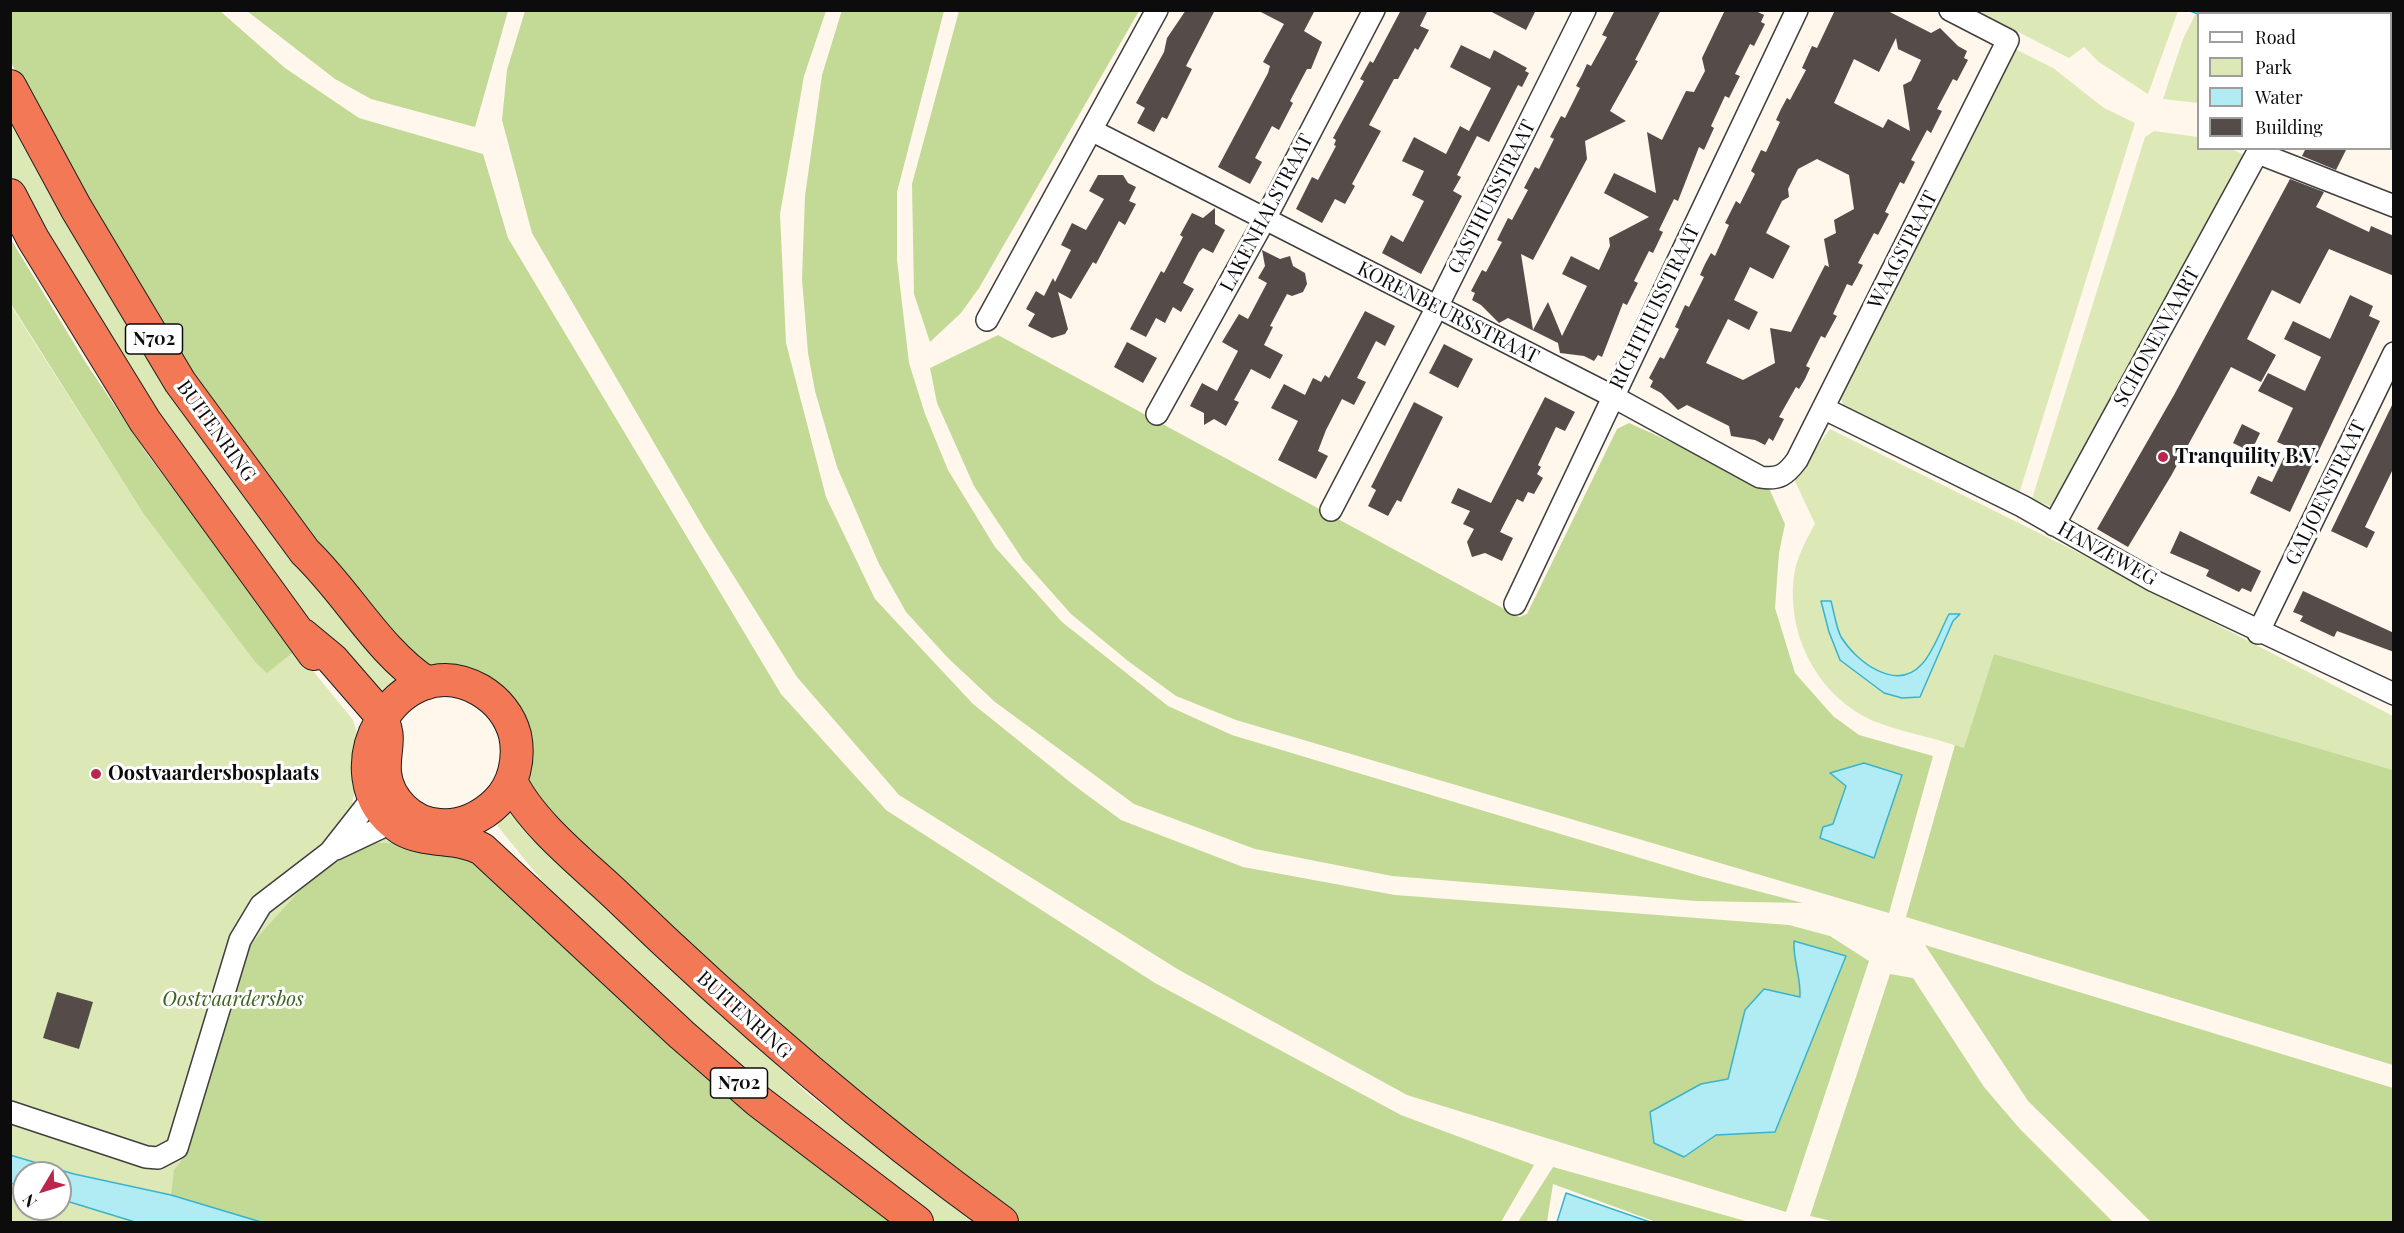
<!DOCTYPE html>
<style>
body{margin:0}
#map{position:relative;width:2404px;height:1233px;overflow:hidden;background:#fff7ec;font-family:"Playfair Display",serif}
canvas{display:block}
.frame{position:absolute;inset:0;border:12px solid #0c0c0c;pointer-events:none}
.legend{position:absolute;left:2197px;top:12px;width:195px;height:138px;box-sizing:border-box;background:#fff;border:2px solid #9e9e9e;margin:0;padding:8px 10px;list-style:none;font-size:18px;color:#0c0c0c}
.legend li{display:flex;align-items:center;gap:12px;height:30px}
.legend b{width:30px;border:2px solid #9e9e9e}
.north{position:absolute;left:12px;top:1161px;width:60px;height:60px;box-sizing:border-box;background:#fff;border:2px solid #9e9e9e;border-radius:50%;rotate:232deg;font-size:16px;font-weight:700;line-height:24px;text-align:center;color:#0c0c0c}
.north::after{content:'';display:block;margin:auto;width:21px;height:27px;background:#bb264f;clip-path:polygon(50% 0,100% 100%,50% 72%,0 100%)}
</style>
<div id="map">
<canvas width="2404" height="1233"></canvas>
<div class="frame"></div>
<ul class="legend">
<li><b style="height:8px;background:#fff"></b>Road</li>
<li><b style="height:16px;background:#dce8b6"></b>Park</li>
<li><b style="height:16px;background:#b1ecf5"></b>Water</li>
<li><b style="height:16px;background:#554b49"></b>Building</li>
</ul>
<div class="north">N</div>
</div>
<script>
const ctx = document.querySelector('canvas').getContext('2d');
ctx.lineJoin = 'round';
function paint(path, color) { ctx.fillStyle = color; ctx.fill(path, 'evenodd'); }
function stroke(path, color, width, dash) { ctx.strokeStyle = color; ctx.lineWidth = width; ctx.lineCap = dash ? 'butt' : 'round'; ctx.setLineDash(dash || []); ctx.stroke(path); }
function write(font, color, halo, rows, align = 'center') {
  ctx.font = font + ' "Playfair Display",serif'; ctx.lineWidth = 6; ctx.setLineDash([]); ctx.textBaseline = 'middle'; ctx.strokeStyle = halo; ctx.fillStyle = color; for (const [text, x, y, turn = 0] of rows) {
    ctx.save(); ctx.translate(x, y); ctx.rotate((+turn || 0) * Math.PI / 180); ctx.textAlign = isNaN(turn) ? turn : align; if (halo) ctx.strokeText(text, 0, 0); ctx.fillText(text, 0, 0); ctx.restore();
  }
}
const green = new Path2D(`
 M 1981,11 L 2178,11 L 2148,94 L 2099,62 L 2084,47 L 2069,58 L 1983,14 Z
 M 2196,13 L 2198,14 L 2198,103 L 2163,99 L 2183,39 Z
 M 2015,49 L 2053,68 L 2104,108 L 2135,123 L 2018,497 L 1844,407 L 1840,396 Z
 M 10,117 C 63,218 117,318 184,409 C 253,502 327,590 398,680 L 380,700 L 274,579 L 153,409 L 24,202 L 11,175 Z
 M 2154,131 L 2198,137 L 2198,148 L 2232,149 L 2246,156 L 2052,507 L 2032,499 L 2145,137 Z
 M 10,304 L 143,513 L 255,662 L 296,650 L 353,720 C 363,746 361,777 352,802 L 646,1112 L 804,1222 L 11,1222 ZM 24,1173 L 60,1173 L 60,1209 L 24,1209 Z
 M 1830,429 L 2075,551 L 2393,716 L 2393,770 L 1994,654 L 1964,749 C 1935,737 1904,733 1876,722 C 1818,698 1786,635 1794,575 C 1797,557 1806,540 1815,524 L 1794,479 Z
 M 513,807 L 675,971 L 808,1094 L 974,1222 L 933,1222 L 759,1085 L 565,909 L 495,823 Z`);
const forest = new Path2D(`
 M 842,10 L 944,11 L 897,192 L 897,260 L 909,363 L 925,414 L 948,470 L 995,547 L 1062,622 L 1168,706 L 1232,735 L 1700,876 L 1803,903 L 1696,901 L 1392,876 L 1255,849 L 1134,804 L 995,702 L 948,658 L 906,612 L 879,564 L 837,467 L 815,391 L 808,353 L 802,279 L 805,196 L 822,75 Z
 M 11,11 L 220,11 L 285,68 L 359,118 L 483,154 L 508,238 L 781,694 L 886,810 L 1155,983 L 1401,1115 L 1534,1165 L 1501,1222 L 1022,1222 L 904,1136 L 613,886 L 530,786 L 526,768 L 527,745 L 441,670 L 417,663 L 374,620 L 195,378 L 35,112 L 11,62 Z
 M 247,11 L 508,11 L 475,127 L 371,99 L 335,79 Z
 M 525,11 L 826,11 L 804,76 L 780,214 L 786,343 L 826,497 L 875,599 L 973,704 L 1075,786 L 1121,820 L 1243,867 L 1395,895 L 1789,925 L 1830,936 L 1869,961 L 1786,1212 L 1407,1095 L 1179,970 L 899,795 L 797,677 L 703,527 L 532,233 L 502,120 L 507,70 Z
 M 959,11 L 1139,11 L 979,288 L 961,313 L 930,342 L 914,294 L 912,184 Z
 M 10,238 L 86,363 L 149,457 L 296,650 L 267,673 L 255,662 L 143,513 L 11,304 Z
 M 998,335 L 1519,617 L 1527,614 L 1617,429 L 1629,423 L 1768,486 L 1785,524 L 1779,553 L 1775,608 L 1795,673 L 1833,716 L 1859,735 L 1933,756 L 1889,913 L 1236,720 L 1176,696 L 1128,661 L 1071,614 L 1023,560 L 974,486 L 937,403 L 930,368 Z
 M 1994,654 L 2393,770 L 2393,1065 L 1906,917 L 1955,745 L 1964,748 Z
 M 369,843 L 404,843 L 476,859 L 897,1222 L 261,1222 L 171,1195 L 174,1170 L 185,1156 L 245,951 L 311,878 Z
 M 1925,945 L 2393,1088 L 2393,1222 L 2151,1222 L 2028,1101 Z
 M 1890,974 L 1913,978 L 1984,1087 L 2020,1129 L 2113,1222 L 1836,1222 L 1810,1216 Z
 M 1553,1167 L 1749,1222 L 1656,1222 L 1553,1184 L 1547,1222 L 1518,1222 Z`);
const water = new Path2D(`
 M 2190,11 L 2393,11 L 2393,116 L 2390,114 L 2390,14 L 2198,14 Z
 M 1821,601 L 1831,601 C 1834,612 1836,627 1841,637 C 1856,661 1896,693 1922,664 C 1934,651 1941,629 1949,614 L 1960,614 L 1953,621 L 1920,697 L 1902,698 L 1884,693 L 1840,660 L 1829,632 Z
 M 1864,763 L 1902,775 L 1874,858 L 1820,838 L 1823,827 L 1833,824 L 1846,786 L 1830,773 Z
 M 1794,941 L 1846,956 L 1775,1132 L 1716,1135 L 1684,1157 L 1654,1143 L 1650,1112 L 1701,1084 L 1728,1079 L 1745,1010 L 1764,989 L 1800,997 C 1801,977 1793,961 1794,941 Z
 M 10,1155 L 74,1174 L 171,1195 L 261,1222 L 135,1222 L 60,1199 L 60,1173 L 24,1173 L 24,1188 L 11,1183 Z
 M 1566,1193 L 1650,1222 L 1557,1222 Z`);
const building = new Path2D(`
 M 1186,10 L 1215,10 L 1186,66 L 1192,69 L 1167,119 L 1162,117 L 1154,132 L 1137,123 L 1145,108 L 1136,103 L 1164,52 L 1167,38 Z
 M 1257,10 L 1315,10 L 1304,31 L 1322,42 L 1311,69 L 1307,69 L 1290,101 L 1293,103 L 1279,130 L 1272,126 L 1255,158 L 1262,162 L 1250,184 L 1218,167 L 1268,73 L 1270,66 L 1263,62 L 1284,24 Z
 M 1401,10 L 1428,10 L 1420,26 L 1429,30 L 1418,50 L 1415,48 L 1398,79 L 1394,79 L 1369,125 L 1381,131 L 1352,184 L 1355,186 L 1345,204 L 1335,199 L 1322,223 L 1296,209 L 1312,177 L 1318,180 L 1336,146 L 1334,145 L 1336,140 L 1333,138 L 1364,81 L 1360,79 L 1370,61 L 1373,63 Z
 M 1488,10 L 1536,10 L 1526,30 Z
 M 1615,10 L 1661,10 L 1635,60 L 1638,61 L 1610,111 L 1626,121 L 1585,141 L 1587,159 L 1533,260 L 1521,254 L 1533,330 L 1548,302 L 1562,336 L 1587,286 L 1562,274 L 1571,256 L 1599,270 L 1610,246 L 1609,238 L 1649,217 L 1604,193 L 1614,173 L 1656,193 L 1647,132 L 1662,140 L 1686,91 L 1694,92 L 1705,71 L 1702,58 L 1725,10 L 1754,10 L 1764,15 L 1761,22 L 1765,24 L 1754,46 L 1750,44 L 1735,74 L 1740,76 L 1729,98 L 1725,96 L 1711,126 L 1714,128 L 1704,150 L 1699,147 L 1678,201 L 1674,199 L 1659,230 L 1663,232 L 1653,253 L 1649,251 L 1634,281 L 1638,283 L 1627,305 L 1623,303 L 1602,357 L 1598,355 L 1594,361 L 1584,356 L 1560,353 L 1558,343 L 1508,318 L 1499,323 L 1481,305 L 1472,300 L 1475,293 L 1471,291 L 1482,270 L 1486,272 L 1502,242 L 1497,240 L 1508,218 L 1512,220 L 1528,190 L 1524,188 L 1535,167 L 1539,169 L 1554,139 L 1550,137 L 1561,116 L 1565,118 L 1580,88 L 1576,86 L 1582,75 L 1587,64 L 1591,66 L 1607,37 L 1602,35 Z
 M 1835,10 L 1886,10 L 1931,33 L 1940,28 L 1958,46 L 1967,51 L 1964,58 L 1968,60 L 1957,81 L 1953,79 L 1937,109 L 1942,111 L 1931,133 L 1927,130 L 1911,160 L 1915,162 L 1904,184 L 1900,182 L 1885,212 L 1889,214 L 1878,235 L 1874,233 L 1858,263 L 1863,265 L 1857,277 L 1852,286 L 1847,284 L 1833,314 L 1837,316 L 1825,338 L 1821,336 L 1806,366 L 1810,368 L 1805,379 L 1799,389 L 1796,387 L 1779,417 L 1784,419 L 1773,441 L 1769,438 L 1765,445 L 1755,440 L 1731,436 L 1729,426 L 1687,405 L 1678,410 L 1661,393 L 1650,387 L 1653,381 L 1649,378 L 1660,357 L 1664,359 L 1679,329 L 1675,327 L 1685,305 L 1689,307 L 1704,277 L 1700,275 L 1705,264 L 1711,253 L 1715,256 L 1729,225 L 1725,223 L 1736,201 L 1740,204 L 1755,174 L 1751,171 L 1761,150 L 1766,152 L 1780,122 L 1776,120 L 1781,109 L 1787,98 L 1790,100 L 1806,70 L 1802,68 L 1812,46 L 1817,48 ZM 1896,38 L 1898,49 L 1921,60 L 1911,81 L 1903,85 L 1910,131 L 1888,119 L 1883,128 L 1834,103 L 1854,59 L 1879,72 ZM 1817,159 L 1849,175 L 1854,209 L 1834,220 L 1836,233 L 1824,239 L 1829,267 L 1825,265 L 1791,332 L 1770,328 L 1775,363 L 1743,380 L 1706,363 L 1728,319 L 1749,330 L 1758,312 L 1734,300 L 1750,267 L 1773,279 L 1790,246 L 1766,233 L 1782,201 L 1789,197 L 1788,189 L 1798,169 Z
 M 1461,45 L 1490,59 L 1494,50 L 1527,68 L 1525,71 L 1529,73 L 1522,87 L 1518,85 L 1489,142 L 1477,136 L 1457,175 L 1461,177 L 1453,191 L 1462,196 L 1421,274 L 1382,253 L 1391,235 L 1403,242 L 1424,201 L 1412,195 L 1424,171 L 1402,161 L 1414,137 L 1446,154 L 1460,126 L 1469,131 L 1491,88 L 1450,67 Z
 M 2306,148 L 2347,148 L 2336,170 L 2302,156 Z
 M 1098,175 L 1123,175 L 1128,183 L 1136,187 L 1129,201 L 1136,204 L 1125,225 L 1119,221 L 1096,264 L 1093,262 L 1071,299 L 1058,292 L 1068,329 L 1065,334 L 1052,338 L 1028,326 L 1035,314 L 1026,309 L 1036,291 L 1044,296 L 1053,278 L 1055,282 L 1071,250 L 1061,245 L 1072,223 L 1086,230 L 1104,199 L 1089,191 Z
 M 2290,179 L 2324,192 L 2316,207 L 2369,232 L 2371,226 L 2394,236 L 2394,276 L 2329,249 L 2300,304 L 2272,290 L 2247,339 L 2276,355 L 2261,382 L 2231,367 L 2171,476 L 2128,547 L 2097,529 L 2174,395 Z
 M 1215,208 L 1215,224 L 1225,230 L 1213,253 L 1203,248 L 1199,252 L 1183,283 L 1194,289 L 1181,312 L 1173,307 L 1165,323 L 1156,318 L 1146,337 L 1130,329 L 1161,271 L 1164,273 L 1183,237 L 1180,235 L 1192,213 L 1203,218 Z
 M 1262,250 L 1280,259 L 1290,256 L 1293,266 L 1305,273 L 1307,284 L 1303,292 L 1292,296 L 1287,294 L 1270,326 L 1273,327 L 1264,345 L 1283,355 L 1270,379 L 1251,369 L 1234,400 L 1239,402 L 1226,426 L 1214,419 L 1204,425 L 1204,413 L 1190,406 L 1202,383 L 1217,391 L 1238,351 L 1222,342 L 1239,314 L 1248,319 L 1267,283 L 1258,278 L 1265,266 Z
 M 2350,295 L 2373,306 L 2369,316 L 2380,321 L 2290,512 L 2250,493 L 2258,476 L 2272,482 L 2289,447 L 2277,442 L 2293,408 L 2258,391 L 2268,373 L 2305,391 L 2321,357 L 2284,339 L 2293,321 L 2330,339 Z
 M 1365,311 L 1395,326 L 1385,346 L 1376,341 L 1357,378 L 1366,382 L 1354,405 L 1342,399 L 1326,430 L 1318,451 L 1328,456 L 1316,479 L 1278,460 L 1298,421 L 1271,408 L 1284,384 L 1305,395 L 1313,378 L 1321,382 L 1325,375 L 1329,378 Z
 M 1127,342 L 1157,358 L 1143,383 L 1114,367 Z
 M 1444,344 L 1473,359 L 1458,388 L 1429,373 Z
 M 1545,397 L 1575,412 L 1565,431 L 1556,427 L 1538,465 L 1541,467 L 1537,474 L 1543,478 L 1534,494 L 1528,492 L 1523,502 L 1517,499 L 1500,532 L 1513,538 L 1502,561 L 1485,553 L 1472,557 L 1467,542 L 1474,529 L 1463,524 L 1470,511 L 1451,503 L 1458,488 L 1491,503 Z
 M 2394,401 L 2394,467 L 2365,527 L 2375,532 L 2367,548 L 2331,531 Z
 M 1414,402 L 1443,417 L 1401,502 L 1397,500 L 1388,516 L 1368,506 L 1376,490 L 1371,487 Z
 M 2242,424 L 2260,433 L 2251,452 L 2233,443 Z
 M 2180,531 L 2261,571 L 2251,592 L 2242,588 L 2239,592 L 2206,576 L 2209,570 L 2170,553 Z
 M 2303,591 L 2394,633 L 2394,652 L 2337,631 L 2334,637 L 2300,621 L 2303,616 L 2293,612 Z
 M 57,992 L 93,1002 L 79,1049 L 43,1038 Z`);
const minor = new Path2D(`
 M 1093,131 L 1612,396 L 1760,477 C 1779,480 1786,475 1797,460 L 2008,40 L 1950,10
 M 2258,153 L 2394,206
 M 987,320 L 1157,10
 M 1823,408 L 2022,506 L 2154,581 L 2394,694
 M 1157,414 L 1265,219 L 1374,10
 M 1331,510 L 1437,307 L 1585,10
 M 2054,525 L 2260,148
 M 1515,604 L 1797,10
 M 2258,633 L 2394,353
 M 336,849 L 393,822
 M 10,1112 L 146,1157 L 158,1158 L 177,1148 L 240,940 L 261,905 L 330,852 L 374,796`);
const highway = new Path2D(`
 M 10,86 L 76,208 L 180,382 L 305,552 C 348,593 378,651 427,683
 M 10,195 L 33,239 L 145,421 L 314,654
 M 303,635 L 332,659 L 378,712 C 394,738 383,747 385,773 C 388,800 412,824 440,825 C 461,827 482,817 497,802 C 514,785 520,759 515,735 C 510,716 497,700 480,690 C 398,643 323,776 400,828 C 426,844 456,835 482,849 L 682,1035 L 758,1101 L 917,1222
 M 511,781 C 531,823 581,862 615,894 C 737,1012 865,1123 1002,1222`);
const markers = [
 [2163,457,6,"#bb264f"],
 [96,774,6,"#bb264f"]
];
const shields = [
 [154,339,57],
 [739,1083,57]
];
const shieldNames = [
 ["N702",154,339],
 ["N702",739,1083]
];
const streetNames = [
 ["GASTHUISSTRAAT",1492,197,-63],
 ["LAKENHALSTRAAT",1267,213,-62],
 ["WAAGSTRAAT",1903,250,-63],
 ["RICHTHUISSTRAAT",1655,307,-64],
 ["KORENBEURSSTRAAT",1448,313,27],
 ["SCHONENVAART",2157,337,-61],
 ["BUITENRING",216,431,54],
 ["GALJOENSTRAAT",2326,493,-64],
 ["HANZEWEG",2107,554,29],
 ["BUITENRING",744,1015,42]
];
const poiNames = [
 ["Tranquility B.V.",2175,457],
 ["Oostvaardersbosplaats",108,774]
];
const parkNames = [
 ["Oostvaardersbos",233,1000]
];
paint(green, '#dce8b6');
paint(forest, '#c3d996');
paint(water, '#b1ecf5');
stroke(water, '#39b3cc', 1.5);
paint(building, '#554b49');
stroke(minor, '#3f3f3f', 24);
stroke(highway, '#1d1d1d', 34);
stroke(minor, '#fff', 21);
stroke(highway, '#f37956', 32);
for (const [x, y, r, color] of markers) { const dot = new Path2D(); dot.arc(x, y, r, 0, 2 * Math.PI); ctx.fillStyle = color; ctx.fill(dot); stroke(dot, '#fff', 2); }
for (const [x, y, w] of shields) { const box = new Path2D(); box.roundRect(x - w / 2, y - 15, w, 30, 4.5); ctx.fillStyle = '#fff'; ctx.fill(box); stroke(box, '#0c0c0c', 1.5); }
write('bold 18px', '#0c0c0c', null, shieldNames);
write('20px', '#0c0c0c', '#fff', streetNames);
write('bold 20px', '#0c0c0c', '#fff', poiNames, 'left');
write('italic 20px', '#3c631d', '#fff', parkNames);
</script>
